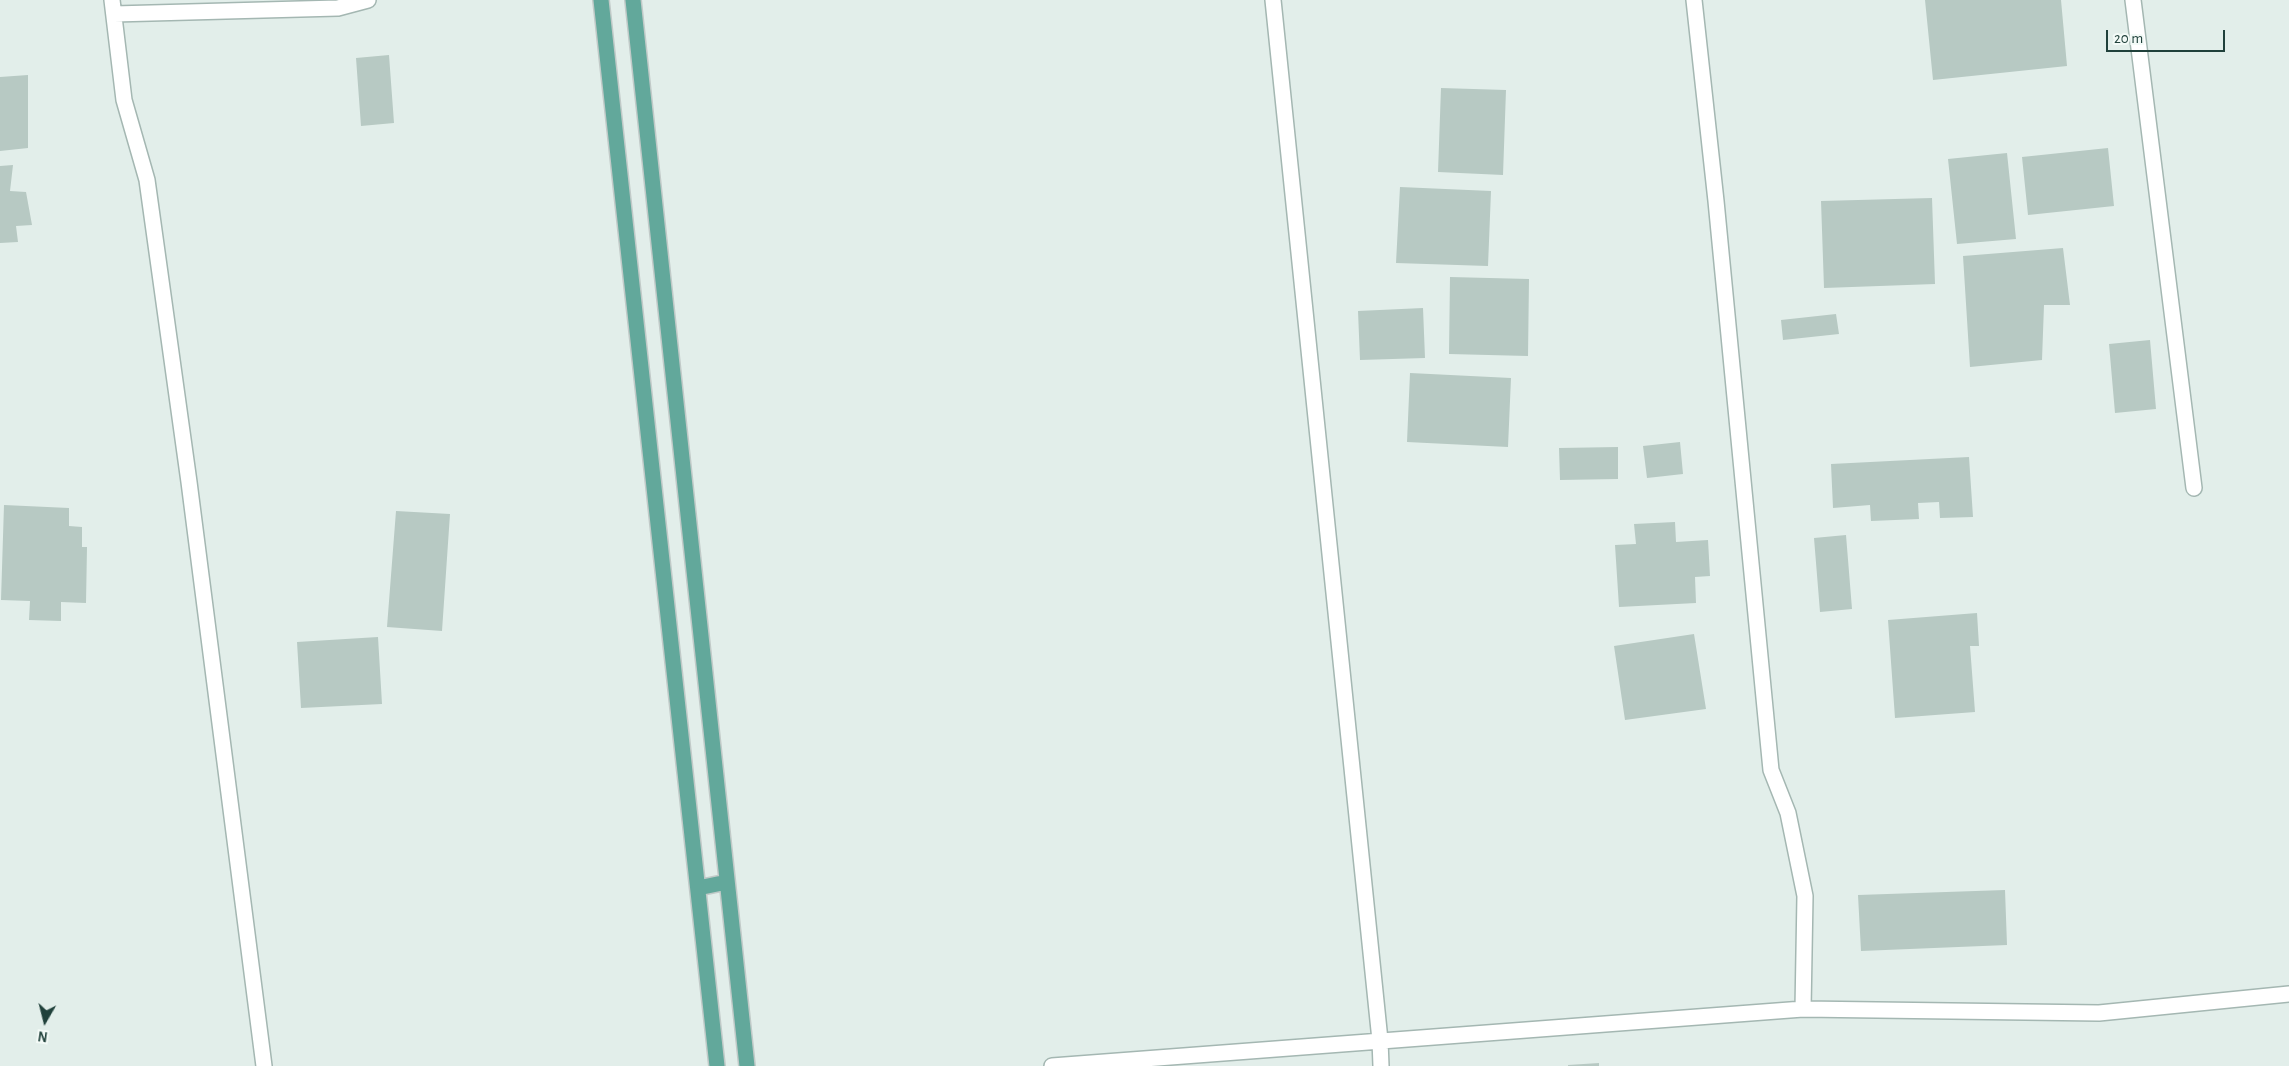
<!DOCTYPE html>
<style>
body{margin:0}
#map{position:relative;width:2289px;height:1066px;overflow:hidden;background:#e2eeea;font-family:"Alegreya Sans",sans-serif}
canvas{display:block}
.north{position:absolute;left:20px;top:996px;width:50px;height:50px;-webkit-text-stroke:4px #f3faf7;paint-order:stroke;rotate:188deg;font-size:14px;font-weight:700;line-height:20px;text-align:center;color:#20413b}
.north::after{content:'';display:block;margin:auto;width:18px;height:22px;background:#20413b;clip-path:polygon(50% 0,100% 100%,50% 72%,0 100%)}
.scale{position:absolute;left:2106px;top:30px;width:119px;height:22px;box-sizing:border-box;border:2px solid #20413b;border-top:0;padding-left:6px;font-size:15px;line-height:18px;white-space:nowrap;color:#20413b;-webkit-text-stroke:4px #f3faf7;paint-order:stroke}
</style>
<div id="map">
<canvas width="2289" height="1066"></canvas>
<div class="north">N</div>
<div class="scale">20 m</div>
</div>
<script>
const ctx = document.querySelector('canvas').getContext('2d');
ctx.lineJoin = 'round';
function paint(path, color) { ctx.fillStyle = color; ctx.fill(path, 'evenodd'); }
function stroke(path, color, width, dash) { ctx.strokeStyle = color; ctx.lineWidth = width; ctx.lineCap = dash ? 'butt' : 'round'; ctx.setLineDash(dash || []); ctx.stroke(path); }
const building = new Path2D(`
 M 1925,0 L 2061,0 L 2067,66 L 1933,80 Z
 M 389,55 L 394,123 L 361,126 L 356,58 Z
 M 28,75 L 28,148 L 0,151 L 0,77 Z
 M 1441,88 L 1506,90 L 1503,175 L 1438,172 Z
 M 2108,148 L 2114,206 L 2028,215 L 2022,157 Z
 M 2007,153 L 2016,239 L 1957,244 L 1948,159 Z
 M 13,165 L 10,191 L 26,192 L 32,225 L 16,226 L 18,242 L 0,243 L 0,166 Z
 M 1400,187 L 1491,191 L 1488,266 L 1396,263 Z
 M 1932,198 L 1935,284 L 1824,288 L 1821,201 Z
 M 2063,248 L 2070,305 L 2044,305 L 2042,360 L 1970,367 L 1963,256 Z
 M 1450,277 L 1529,279 L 1528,356 L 1449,354 Z
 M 1423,308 L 1425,358 L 1360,360 L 1358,311 Z
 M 1836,314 L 1839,334 L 1783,340 L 1781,320 Z
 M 2150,340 L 2156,409 L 2115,413 L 2109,344 Z
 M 1410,373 L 1511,378 L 1508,447 L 1407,442 Z
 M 1680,442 L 1683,474 L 1647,478 L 1643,446 Z
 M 1618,447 L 1618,479 L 1560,480 L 1559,448 Z
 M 1969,457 L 1973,517 L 1940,518 L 1939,502 L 1918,503 L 1919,519 L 1871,521 L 1870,505 L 1833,508 L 1831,464 Z
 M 4,505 L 69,508 L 69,526 L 82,527 L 82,547 L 87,547 L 86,603 L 61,602 L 61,621 L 29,620 L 30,601 L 1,600 Z
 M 396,511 L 450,514 L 442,631 L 387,627 Z
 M 1675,522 L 1676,542 L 1708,540 L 1710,576 L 1695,577 L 1696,603 L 1619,607 L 1615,545 L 1636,544 L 1634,524 Z
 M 1846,535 L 1852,609 L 1820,612 L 1814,538 Z
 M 1977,613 L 1979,646 L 1970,646 L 1975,712 L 1895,718 L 1888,620 Z
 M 1694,634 L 1706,709 L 1625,720 L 1614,646 Z
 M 378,637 L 382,704 L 301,708 L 297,642 Z
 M 2005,890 L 2007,945 L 1861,951 L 1858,895 Z
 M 1599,1063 L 1599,1066 L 1568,1066 L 1568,1065 Z`);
const street = new Path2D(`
 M 112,0 L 124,100 L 147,180 L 189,482 L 264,1066
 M 1273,0 L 1380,1040 L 1381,1066
 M 1694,0 L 1716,201 L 1771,770 L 1788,813 L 1805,896 L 1803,1009
 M 2133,0 L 2194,488
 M 114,14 L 338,8 L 368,0
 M 1052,1066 L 1803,1009 L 2099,1013 L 2289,994`);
const primary = new Path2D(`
 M 601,0 L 717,1066
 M 633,0 L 747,1066
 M 698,888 L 727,882`);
paint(building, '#b7c9c3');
stroke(street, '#a4b7b2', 18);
stroke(primary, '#c1cac8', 18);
stroke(street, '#fff', 15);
stroke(primary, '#62a89b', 15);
</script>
